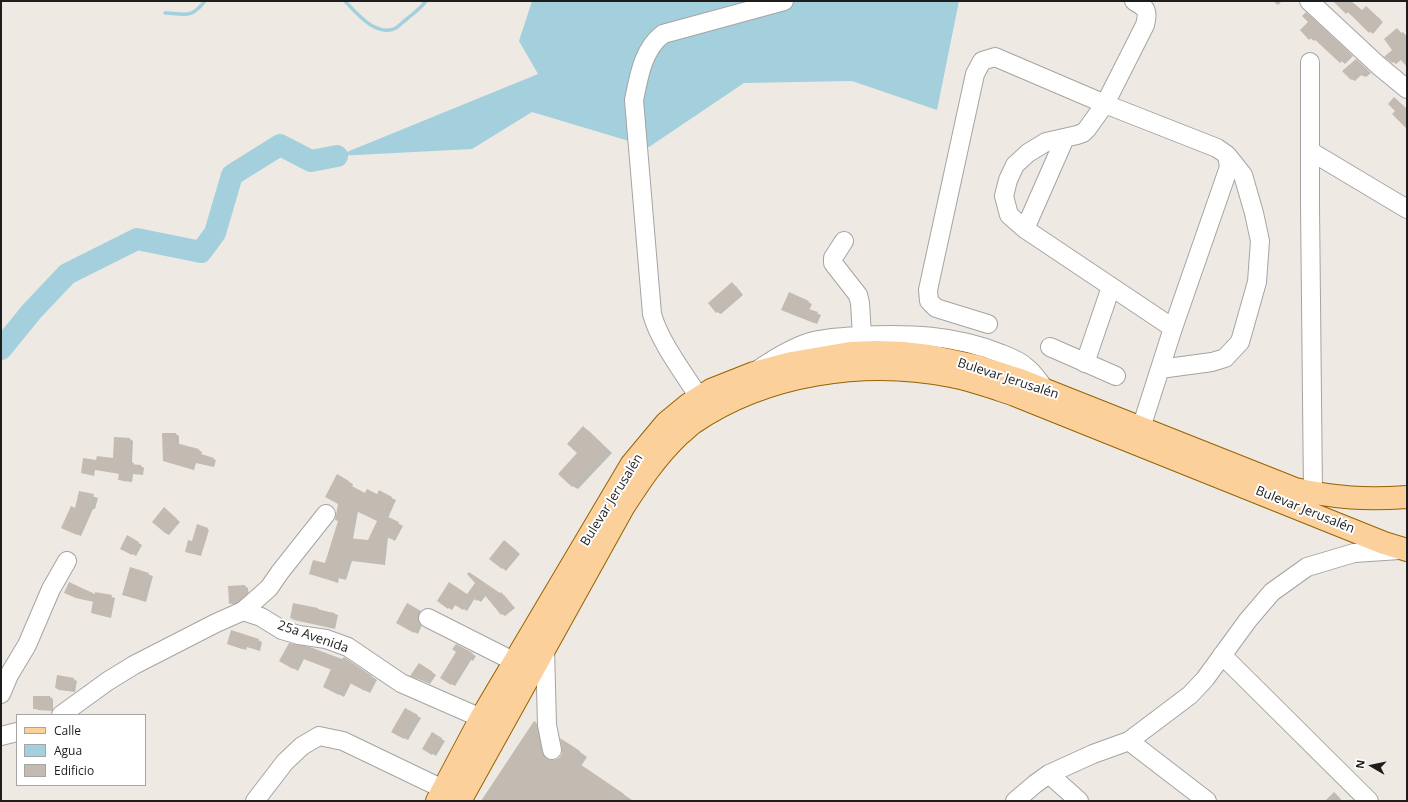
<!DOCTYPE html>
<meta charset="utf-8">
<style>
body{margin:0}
#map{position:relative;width:1408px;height:802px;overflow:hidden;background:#eeeae3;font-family:"Open Sans",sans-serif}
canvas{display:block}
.frame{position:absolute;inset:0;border:2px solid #1d1d1d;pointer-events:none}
.legend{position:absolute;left:16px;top:714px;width:130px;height:72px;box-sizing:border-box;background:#fff;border:1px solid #a5a5a5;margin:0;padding:5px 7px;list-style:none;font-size:12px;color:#1d1d1d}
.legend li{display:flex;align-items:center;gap:8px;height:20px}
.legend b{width:20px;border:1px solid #a5a5a5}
.north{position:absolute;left:1352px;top:746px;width:40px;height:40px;-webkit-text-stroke:3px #fff;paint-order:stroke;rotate:279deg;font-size:11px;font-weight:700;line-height:16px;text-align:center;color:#1d1d1d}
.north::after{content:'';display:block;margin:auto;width:14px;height:18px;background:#1d1d1d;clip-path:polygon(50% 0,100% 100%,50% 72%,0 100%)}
</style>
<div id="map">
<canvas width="1408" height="802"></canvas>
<div class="frame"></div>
<ul class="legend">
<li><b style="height:5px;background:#fbd09a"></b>Calle</li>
<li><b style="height:11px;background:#a3d0dc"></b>Agua</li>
<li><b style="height:11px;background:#c3bab2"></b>Edificio</li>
</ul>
<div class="north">N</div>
</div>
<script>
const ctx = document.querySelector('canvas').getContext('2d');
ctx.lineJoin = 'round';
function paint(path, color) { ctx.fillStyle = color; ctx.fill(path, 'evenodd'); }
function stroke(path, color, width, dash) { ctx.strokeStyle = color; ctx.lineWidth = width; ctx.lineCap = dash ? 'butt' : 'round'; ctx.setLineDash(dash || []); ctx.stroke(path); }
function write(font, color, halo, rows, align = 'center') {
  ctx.font = font + ' "Open Sans",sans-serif'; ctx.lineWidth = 4; ctx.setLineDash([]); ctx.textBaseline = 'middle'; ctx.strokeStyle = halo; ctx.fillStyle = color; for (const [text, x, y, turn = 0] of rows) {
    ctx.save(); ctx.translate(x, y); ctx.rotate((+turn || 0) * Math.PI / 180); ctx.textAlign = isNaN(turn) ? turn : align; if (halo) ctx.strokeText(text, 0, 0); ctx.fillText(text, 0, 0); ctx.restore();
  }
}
const water = new Path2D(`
 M 532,1 L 959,1 L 937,110 L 852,81 L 744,83 L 649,147 L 532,112 L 472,149 L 337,156 L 538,74 L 519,41 Z`);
const shadow = new Path2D(`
 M 1273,1 L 1282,1 L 1278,5 Z
 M 1335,1 L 1351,1 L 1362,11 L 1369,9 L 1383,22 L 1373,34 Z
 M 1310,16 L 1353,56 L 1345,64 L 1316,39 L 1314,41 L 1301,30 L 1309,22 Z
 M 1397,29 L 1407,38 L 1407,64 L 1402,59 L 1396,64 L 1386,57 L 1393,51 Z
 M 1357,61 L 1371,73 L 1366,77 L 1361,75 L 1355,81 L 1351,79 Z
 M 732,284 L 736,286 L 743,295 L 721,314 L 717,312 Z
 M 789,293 L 812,304 L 809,310 L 821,315 L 817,324 L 785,311 Z
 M 584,428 L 589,431 L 612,453 L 578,489 L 572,486 Z
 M 176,434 L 179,436 L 179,445 L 199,450 L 202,452 L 201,455 L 216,460 L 214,467 L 196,463 L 194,470 L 164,461 Z
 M 130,439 L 133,441 L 132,462 L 134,463 L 133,465 L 141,466 L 144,468 L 143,475 L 133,474 L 132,482 L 123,481 L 119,479 L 120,474 L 95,470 L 94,476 L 82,473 L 97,461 L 114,459 Z
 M 337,476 L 353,484 L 352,487 L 366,494 L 378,496 L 379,492 L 396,500 L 388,518 L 403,526 L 395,541 L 388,537 L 385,565 L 352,561 L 346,580 L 339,578 L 338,583 L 311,574 L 325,565 L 339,521 ZM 358,511 L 378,521 L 369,541 L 353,539 Z
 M 80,492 L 98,498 L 95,509 L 93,509 L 81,536 L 66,530 L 75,510 Z
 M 168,511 L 180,522 L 169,535 L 165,533 Z
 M 207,529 L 209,530 L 201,556 L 186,552 L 193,542 Z
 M 128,537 L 142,545 L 136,556 L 122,548 Z
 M 508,544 L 520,554 L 506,571 L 491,558 Z
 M 130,569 L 153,576 L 146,602 L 123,595 Z
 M 476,583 L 504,595 L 515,608 L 505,616 L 502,614 L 486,595 L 481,602 L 475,598 L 467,611 L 456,604 L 452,610 L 438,601 L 468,595 Z
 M 245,586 L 248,588 L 249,597 L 241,604 L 234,605 L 230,603 Z
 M 96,593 L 115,598 L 111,618 L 92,613 L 94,602 L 80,599 L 68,594 L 96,595 Z
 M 407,605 L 424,614 L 421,621 L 422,625 L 418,634 L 397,623 Z
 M 318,609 L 338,615 L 335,629 L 294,620 L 291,618 Z
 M 258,640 L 262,642 L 260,651 L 247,647 L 246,650 L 228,644 Z
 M 290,644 L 343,660 L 349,661 L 377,680 L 370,693 L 351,683 L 344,697 L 329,689 L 332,670 L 304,659 L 298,671 L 281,661 Z
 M 456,645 L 476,656 L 473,661 L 471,660 L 455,686 L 441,678 L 458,651 Z
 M 423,666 L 436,675 L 430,684 L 415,677 Z
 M 73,679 L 77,681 L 75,692 L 59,690 L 56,688 Z
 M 50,697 L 53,699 L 53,711 L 38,710 L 34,708 Z
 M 405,709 L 421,718 L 408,740 L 393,732 Z
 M 534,722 L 544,728 L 550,757 L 551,761 L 560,758 L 569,744 L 587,757 L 581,766 L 632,800 L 631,801 L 482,801 Z
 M 432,734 L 445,741 L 436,756 L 424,748 Z
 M 1334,792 L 1341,799 L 1340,801 L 1327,801 L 1326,800 Z`);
const stream = new Path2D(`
 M 345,1 C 356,13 377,38 396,28 C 400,25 404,21 408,18 C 414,13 421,8 426,1
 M 165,13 C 186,14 191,19 205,1`);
const river = new Path2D(`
 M 1,349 L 32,311 L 67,274 L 137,239 L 201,252 L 215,233 L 232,175 L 280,145 L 311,161 L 337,156`);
const building = new Path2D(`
 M 1333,1 L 1351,1 L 1362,10 L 1366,6 L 1381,20 L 1369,33 L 1348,12 L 1346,14 Z
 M 1306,12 L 1350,53 L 1340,63 L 1312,37 L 1309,40 L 1300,30 L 1308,22 L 1302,16 Z
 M 1397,28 L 1401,33 L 1403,32 L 1407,37 L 1407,67 L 1399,58 L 1392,63 L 1384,57 L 1392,50 L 1384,39 Z
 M 1356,59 L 1368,70 L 1362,76 L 1358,72 L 1351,80 L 1342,71 Z
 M 1394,97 L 1407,109 L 1407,129 L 1392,114 L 1395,111 L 1388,104 Z
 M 732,282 L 740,293 L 716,313 L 708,303 Z
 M 789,292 L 809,301 L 806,308 L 818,312 L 814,323 L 781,310 Z
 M 583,426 L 607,449 L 572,487 L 558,474 L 577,453 L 567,444 Z
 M 162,433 L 176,433 L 176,443 L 199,449 L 198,453 L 214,458 L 211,466 L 193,462 L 191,469 L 163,461 Z
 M 114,437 L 130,438 L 129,460 L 130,460 L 130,464 L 141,465 L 140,474 L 130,473 L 129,481 L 118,480 L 119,473 L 92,469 L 91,475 L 81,473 L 83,458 L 96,460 L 97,456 L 113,458 Z
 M 337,474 L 349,481 L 348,484 L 365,493 L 367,489 L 377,494 L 379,490 L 392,497 L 384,515 L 399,522 L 391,539 L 384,536 L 381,563 L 348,559 L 342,579 L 335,576 L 333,581 L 309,574 L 313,560 L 325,563 L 338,521 L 335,520 L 338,504 L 325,497 ZM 354,510 L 377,521 L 368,540 L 348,538 Z
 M 79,491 L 94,494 L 91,508 L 89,507 L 77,535 L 61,528 L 71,506 L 75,508 Z
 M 164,507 L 177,519 L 165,533 L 152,522 Z
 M 197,524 L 208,528 L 200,555 L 185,552 L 188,540 L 192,541 Z
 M 127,535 L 139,542 L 132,555 L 120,549 Z
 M 504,540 L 517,551 L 502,569 L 489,559 Z
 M 130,567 L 149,573 L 142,600 L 122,595 Z
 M 469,572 L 500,593 L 501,592 L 512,606 L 501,615 L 483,593 L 477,601 L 471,597 L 463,610 L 452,603 L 448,609 L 437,601 L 449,582 L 467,594 L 475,583 L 467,574 Z
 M 69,582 L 95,594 L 95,592 L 112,595 L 108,617 L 91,613 L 93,601 L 76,598 L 64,593 Z
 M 245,585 L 246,595 L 237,602 L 229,604 L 228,586 Z
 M 293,603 L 318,608 L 318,610 L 335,613 L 332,628 L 290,618 Z
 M 407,603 L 421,611 L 418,618 L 419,623 L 414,633 L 396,623 Z
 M 231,630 L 259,639 L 256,649 L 243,646 L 242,649 L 227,644 Z
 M 289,643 L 310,647 L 342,659 L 344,657 L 372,676 L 365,691 L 346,681 L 339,695 L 323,687 L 331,669 L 299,657 L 293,669 L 279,661 Z
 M 456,644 L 473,653 L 469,660 L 467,658 L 451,685 L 440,678 L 456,652 L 452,649 Z
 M 419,663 L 433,672 L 426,682 L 410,676 Z
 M 57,675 L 74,678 L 71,691 L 55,688 Z
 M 33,696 L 50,696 L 50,709 L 33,709 Z
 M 405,708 L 418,715 L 404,739 L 391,732 Z
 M 534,721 L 536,722 L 542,752 L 544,757 L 548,760 L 554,760 L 559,758 L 562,754 L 562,748 L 560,738 L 580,751 L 574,760 L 624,794 L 620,801 L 481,801 Z
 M 432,732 L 442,738 L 432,755 L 422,749 Z`);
const minor = new Path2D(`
 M 1134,1 C 1146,8 1149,10 1145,25 L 1105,104 L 1087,129 L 1083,133 L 1077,135 L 1046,142 L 1028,153 L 1015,165 L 1008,180 L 1004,196 L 1009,215 L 1025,229 L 1173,328
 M 1309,1 L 1379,66 L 1407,89
 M 1310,62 L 1310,205 L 1313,493
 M 1310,151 L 1407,209
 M 1025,229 L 1065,138
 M 844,241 L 833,258 L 833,263 L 858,295 L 860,303 L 862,336
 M 988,324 L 936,308 L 929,301 L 928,290 L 975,74 L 982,61 L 995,57 L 1105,104 L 1217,148 L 1227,155 L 1229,167 L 1173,328 L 1141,428
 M 1050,347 L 1116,376
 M 1085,363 L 1111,287
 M 759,369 C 775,358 791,348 810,342 C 825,338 842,337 858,336 C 907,333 956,335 1002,354 C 1010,357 1020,361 1026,367 C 1034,373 1040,383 1046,390
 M 1160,369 L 1212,362 L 1225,358 L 1240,342 L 1257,282 L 1260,241 L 1254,213 L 1243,175 L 1227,155
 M 706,408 C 689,380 660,344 652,314 L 634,100 C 639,76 643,49 663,34 L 784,1
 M 243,611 L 269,588 L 280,572 L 326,514
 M 428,618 L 515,662
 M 545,648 L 547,725 L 552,750
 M 1222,655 L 1369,801
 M 1,694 L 9,675 L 27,645 L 51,589 L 67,561
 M 61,715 L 108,681 L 134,665 L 216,623 L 243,611 L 261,617 L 282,630 L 299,635 L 326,639 L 348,647 L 401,683 L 481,718
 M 1,736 L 17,732
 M 1129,741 L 1207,801
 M 1049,774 L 1079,801
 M 255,801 L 285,762 L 302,746 L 319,736 L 343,741 L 443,789
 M 1015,801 L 1035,784 L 1049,774 L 1093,754 L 1129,741 L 1190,695 L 1205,679 L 1248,620 L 1272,592 L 1307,567 L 1354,553 L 1400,550`);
const major = new Path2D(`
 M 437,801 L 481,718 L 631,465 L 666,423 L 689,404 L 711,390 L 754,373 L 792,363 L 850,353 L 877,352 L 903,353 L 929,356 L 976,366 L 1020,380 L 1295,489 C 1336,498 1366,500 1407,497
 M 460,801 L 624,506 C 641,480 656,457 679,435 C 684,431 688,427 693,423 C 766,373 865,359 951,376 C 973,380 994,388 1015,395 L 1384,543 L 1407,550`);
const streetNames = [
 ["Bulevar Jerusalén",1008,379,18],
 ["Bulevar Jerusalén",612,500,-58],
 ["Bulevar Jerusalén",1305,510,22],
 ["25a Avenida",313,637,19]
];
paint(water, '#a3d0dc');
paint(shadow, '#0003');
stroke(stream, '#a3d0dc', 3.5);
stroke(river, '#a3d0dc', 22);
paint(building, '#c3bab2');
stroke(minor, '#a4a4a4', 20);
stroke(major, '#966200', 24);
stroke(minor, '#fff', 18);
stroke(major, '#fbd09a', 22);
write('13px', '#1d1d1d', '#fff', streetNames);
</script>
